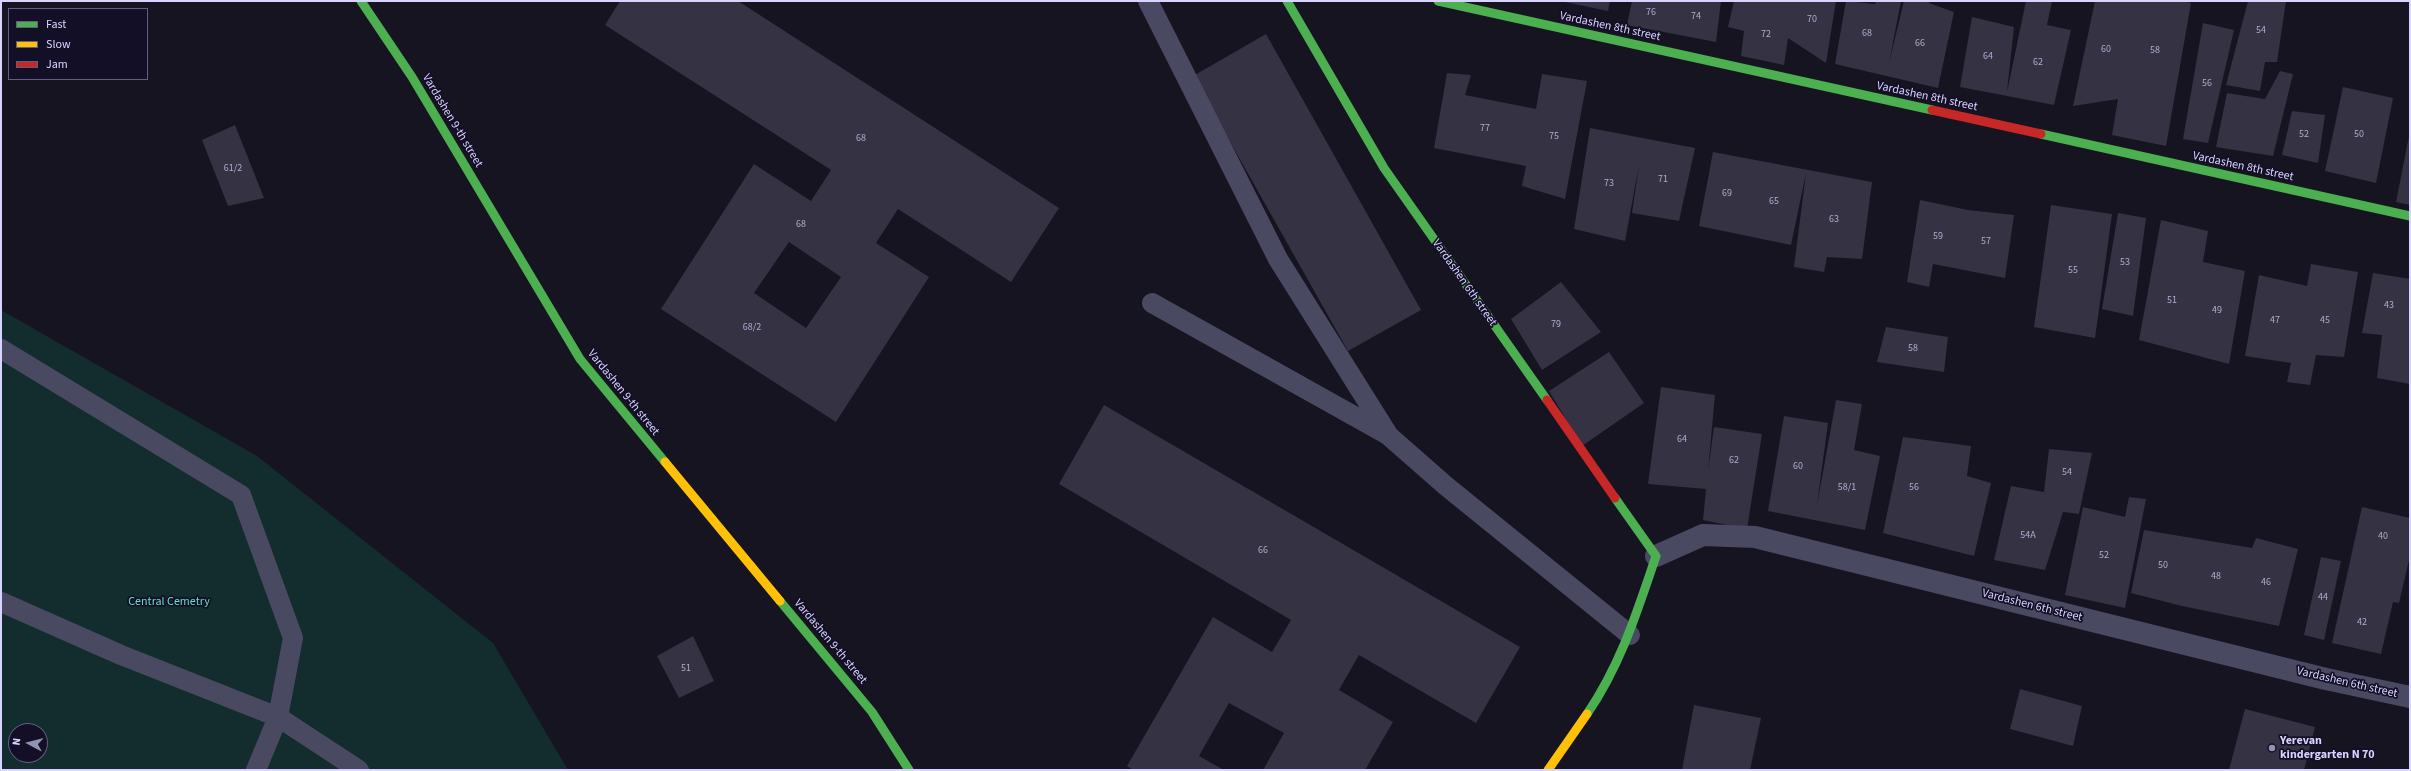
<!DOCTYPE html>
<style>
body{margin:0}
#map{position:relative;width:2411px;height:771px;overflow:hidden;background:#161421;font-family:"Source Sans 3",sans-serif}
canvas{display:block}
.frame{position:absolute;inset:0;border:2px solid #d9d4ff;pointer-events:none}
.legend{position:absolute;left:8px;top:8px;width:140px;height:72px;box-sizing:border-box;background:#130f26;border:1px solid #625e7d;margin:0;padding:5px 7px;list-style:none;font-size:12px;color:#d9d4ff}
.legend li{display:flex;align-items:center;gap:8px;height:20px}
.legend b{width:20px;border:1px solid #625e7d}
.north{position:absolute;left:8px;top:723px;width:40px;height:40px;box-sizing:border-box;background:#130f26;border:1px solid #625e7d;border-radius:50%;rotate:277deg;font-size:11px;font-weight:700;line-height:16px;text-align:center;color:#d9d4ff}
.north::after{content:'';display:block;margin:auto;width:14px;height:18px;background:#9591b1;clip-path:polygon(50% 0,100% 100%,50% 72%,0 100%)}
</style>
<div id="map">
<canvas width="2411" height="771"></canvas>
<div class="frame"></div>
<ul class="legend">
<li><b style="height:5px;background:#4caf50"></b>Fast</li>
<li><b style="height:5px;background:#ffc107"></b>Slow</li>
<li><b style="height:5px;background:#c62828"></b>Jam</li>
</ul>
<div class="north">N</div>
</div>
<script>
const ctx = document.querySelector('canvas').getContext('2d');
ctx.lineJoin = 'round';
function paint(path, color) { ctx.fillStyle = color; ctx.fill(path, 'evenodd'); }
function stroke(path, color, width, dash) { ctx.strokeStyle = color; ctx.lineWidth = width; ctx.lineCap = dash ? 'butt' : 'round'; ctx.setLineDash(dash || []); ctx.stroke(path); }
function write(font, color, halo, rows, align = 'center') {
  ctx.font = font + ' "Source Sans 3",sans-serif'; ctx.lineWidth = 3.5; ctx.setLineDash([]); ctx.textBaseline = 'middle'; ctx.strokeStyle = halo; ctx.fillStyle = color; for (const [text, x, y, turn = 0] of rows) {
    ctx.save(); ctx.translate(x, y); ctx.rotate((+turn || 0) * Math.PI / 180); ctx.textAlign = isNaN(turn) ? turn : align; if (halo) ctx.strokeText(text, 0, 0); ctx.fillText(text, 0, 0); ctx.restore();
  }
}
const green = new Path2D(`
 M 1,310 L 257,456 L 493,643 L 568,770 L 1,770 ZM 16,731 L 40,731 L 40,755 L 16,755 Z`);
const building = new Path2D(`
 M 620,1 L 738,1 L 1059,208 L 1011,282 L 898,209 L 876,243 L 929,277 L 836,422 L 661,309 L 754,164 L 811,201 L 831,170 L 605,25 ZM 789,242 L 841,277 L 806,328 L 754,293 Z
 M 1560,1 L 1610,1 L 1608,11 Z
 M 1632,1 L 1721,1 L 1716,42 L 1627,25 Z
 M 1734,1 L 1836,1 L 1826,63 L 1788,38 L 1784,65 L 1741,56 L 1744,31 L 1728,27 Z
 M 1846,1 L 1875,4 L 1876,1 L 1901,1 L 1889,63 L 1904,1 L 1929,1 L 1929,3 L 1954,12 L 1938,88 L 1835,64 Z
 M 2026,1 L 2052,1 L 2047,25 L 2071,30 L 2054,105 L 1960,87 L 1972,17 L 2014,27 L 2007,92 Z
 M 2095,1 L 2185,1 L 2191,3 L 2166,146 L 2112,135 L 2118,99 L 2073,106 Z
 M 2248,1 L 2286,1 L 2277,62 L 2265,62 L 2260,91 L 2226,85 Z
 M 2203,23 L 2234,30 L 2208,143 L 2183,139 Z
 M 1266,34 L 1421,310 L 1348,351 L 1193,76 Z
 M 2280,71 L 2293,74 L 2273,156 L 2216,147 L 2227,93 L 2265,99 Z
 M 1447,73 L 1471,75 L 1465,95 L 1536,109 L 1542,74 L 1587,81 L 1565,199 L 1522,186 L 1526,166 L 1434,148 Z
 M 2343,87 L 2393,98 L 2376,183 L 2325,171 Z
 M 2292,111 L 2325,115 L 2318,163 L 2282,155 Z
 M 235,125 L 264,198 L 228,206 L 202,140 Z
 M 1590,128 L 1695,148 L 1679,221 L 1632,213 L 1639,165 L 1625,241 L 1574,229 Z
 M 2409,136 L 2410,136 L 2410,205 L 2396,202 Z
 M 1713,152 L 1872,182 L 1862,259 L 1827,257 L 1824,272 L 1794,267 L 1806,173 L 1791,245 L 1699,226 Z
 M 1920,200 L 1968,210 L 2014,215 L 2005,278 L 1933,264 L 1929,287 L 1907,282 Z
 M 2051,205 L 2112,214 L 2095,338 L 2034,327 Z
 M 2118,213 L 2146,218 L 2133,316 L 2102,309 Z
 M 2161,220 L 2208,231 L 2203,262 L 2245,271 L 2229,364 L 2139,340 Z
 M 2311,264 L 2358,272 L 2344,357 L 2316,355 L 2310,385 L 2287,382 L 2291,363 L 2245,356 L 2259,275 L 2307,286 Z
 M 2373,273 L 2410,279 L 2410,384 L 2377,378 L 2382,335 L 2362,333 Z
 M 1561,282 L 1601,332 L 1542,370 L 1511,319 Z
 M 1886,327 L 1948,337 L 1944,372 L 1877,362 Z
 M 1609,352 L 1644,403 L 1582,446 L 1549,391 Z
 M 1661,387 L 1715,395 L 1708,471 L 1714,427 L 1762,434 L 1747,529 L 1703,520 L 1706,489 L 1648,484 Z
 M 1836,400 L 1862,404 L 1854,450 L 1880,456 L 1865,530 L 1768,511 L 1784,416 L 1828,423 L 1817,505 Z
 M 1104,405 L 1520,647 L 1476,723 L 1359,655 L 1339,690 L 1393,722 L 1365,770 L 1263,770 L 1284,733 L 1229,703 L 1199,756 L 1224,770 L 1133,770 L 1127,766 L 1213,617 L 1272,652 L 1291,620 L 1059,484 Z
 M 1903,437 L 1971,446 L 1967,476 L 1991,483 L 1974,556 L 1883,533 Z
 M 2049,449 L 2092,453 L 2079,514 L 2063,512 L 2045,570 L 1994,560 L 2011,486 L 2044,492 Z
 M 2129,497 L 2146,499 L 2125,608 L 2065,595 L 2083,507 L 2125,517 Z
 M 2362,507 L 2410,518 L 2410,556 L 2399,603 L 2393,602 L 2381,654 L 2332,643 Z
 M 2144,530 L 2252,548 L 2256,538 L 2298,549 L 2279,626 L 2182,606 L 2131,593 Z
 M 2321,557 L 2341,561 L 2324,640 L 2304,635 Z
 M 693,636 L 714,681 L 679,698 L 657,656 Z
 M 2020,689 L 2082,706 L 2073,746 L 2010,729 Z
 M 1694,705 L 1761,718 L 1750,770 L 1682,770 Z
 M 2245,709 L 2315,727 L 2304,770 L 2229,770 Z`);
const lane = new Path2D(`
 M 1148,1 L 1278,259 L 1389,436 L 1446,486 L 1630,635
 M 1152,303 L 1388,435
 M 1,349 L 241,495 L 293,638 L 278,717 L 256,770
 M 1,602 L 121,655 L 278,717 L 359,770`);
const street = new Path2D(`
 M 1656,556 L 1703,535 L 1755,537 L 2326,679 L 2410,697`);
const fast = new Path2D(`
 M 361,1 L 412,77 L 580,359 L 665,462
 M 1287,1 L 1384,168 L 1547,400
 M 1438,1 L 1932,110
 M 2041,134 L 2410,216
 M 780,601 L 872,712 L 909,770
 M 1587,714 C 1621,664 1637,612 1656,556 L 1615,498`);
const slow = new Path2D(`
 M 665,462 L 780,601
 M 1548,770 L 1587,714`);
const jam = new Path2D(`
 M 1932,110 L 2041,134
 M 1547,400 L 1615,498`);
const markers = [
 [2272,748,4,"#9591b1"]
];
const numberNames = [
 ["76",1651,13],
 ["74",1696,17],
 ["70",1812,20],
 ["54",2261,31],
 ["68",1867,34],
 ["72",1766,35],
 ["66",1920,44],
 ["60",2106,50],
 ["58",2155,51],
 ["64",1988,57],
 ["62",2038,63],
 ["56",2207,84],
 ["77",1485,129],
 ["52",2304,135],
 ["50",2359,135],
 ["75",1554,137],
 ["68",861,139],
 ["61/2",233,169],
 ["71",1663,180],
 ["73",1609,184],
 ["69",1727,194],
 ["65",1774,202],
 ["63",1834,220],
 ["68",801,225],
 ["59",1938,237],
 ["57",1986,242],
 ["53",2125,263],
 ["55",2073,271],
 ["51",2172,301],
 ["43",2389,306],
 ["49",2217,311],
 ["47",2275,321],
 ["45",2325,321],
 ["79",1556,325],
 ["68/2",752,328],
 ["58",1913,349],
 ["64",1682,440],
 ["62",1734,461],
 ["60",1798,467],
 ["54",2067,473],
 ["58/1",1847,488],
 ["56",1914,488],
 ["54A",2028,536],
 ["40",2383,537],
 ["66",1263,551],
 ["52",2104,556],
 ["50",2163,566],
 ["48",2216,577],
 ["46",2266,583],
 ["44",2323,598],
 ["42",2362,623],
 ["51",686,669]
];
const streetNames = [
 ["Vardashen 8th street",1610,27,12],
 ["Vardashen 8th street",1927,97,12],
 ["Vardashen 9-th street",452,121,59],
 ["Vardashen 8th street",2243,167,12],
 ["Vardashen 6th street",1464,283,55],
 ["Vardashen 9-th street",623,393,51],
 ["Vardashen 6th street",2032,606,14],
 ["Vardashen 9-th street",830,642,50],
 ["Vardashen 6th street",2347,683,13]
];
const parkNames = [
 ["Central Cemetry",169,602]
];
const poiNames = [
 ["Yerevan",2280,741],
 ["kindergarten N 70",2280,755]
];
paint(green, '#132c2d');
paint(building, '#343243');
stroke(lane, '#4a4962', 20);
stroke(street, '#4a4962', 22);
stroke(fast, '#4caf50', 9);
stroke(slow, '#ffc107', 9);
stroke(jam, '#c62828', 9);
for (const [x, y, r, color] of markers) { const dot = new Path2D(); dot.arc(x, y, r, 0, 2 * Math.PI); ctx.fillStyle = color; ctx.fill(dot); stroke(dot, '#130f26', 1.5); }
write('10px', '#b0acd0', null, numberNames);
write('12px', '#d9d4ff', '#130f26', streetNames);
write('12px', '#5fe0c0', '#130f26', parkNames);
write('bold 12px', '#d9d4ff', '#130f26', poiNames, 'left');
</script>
